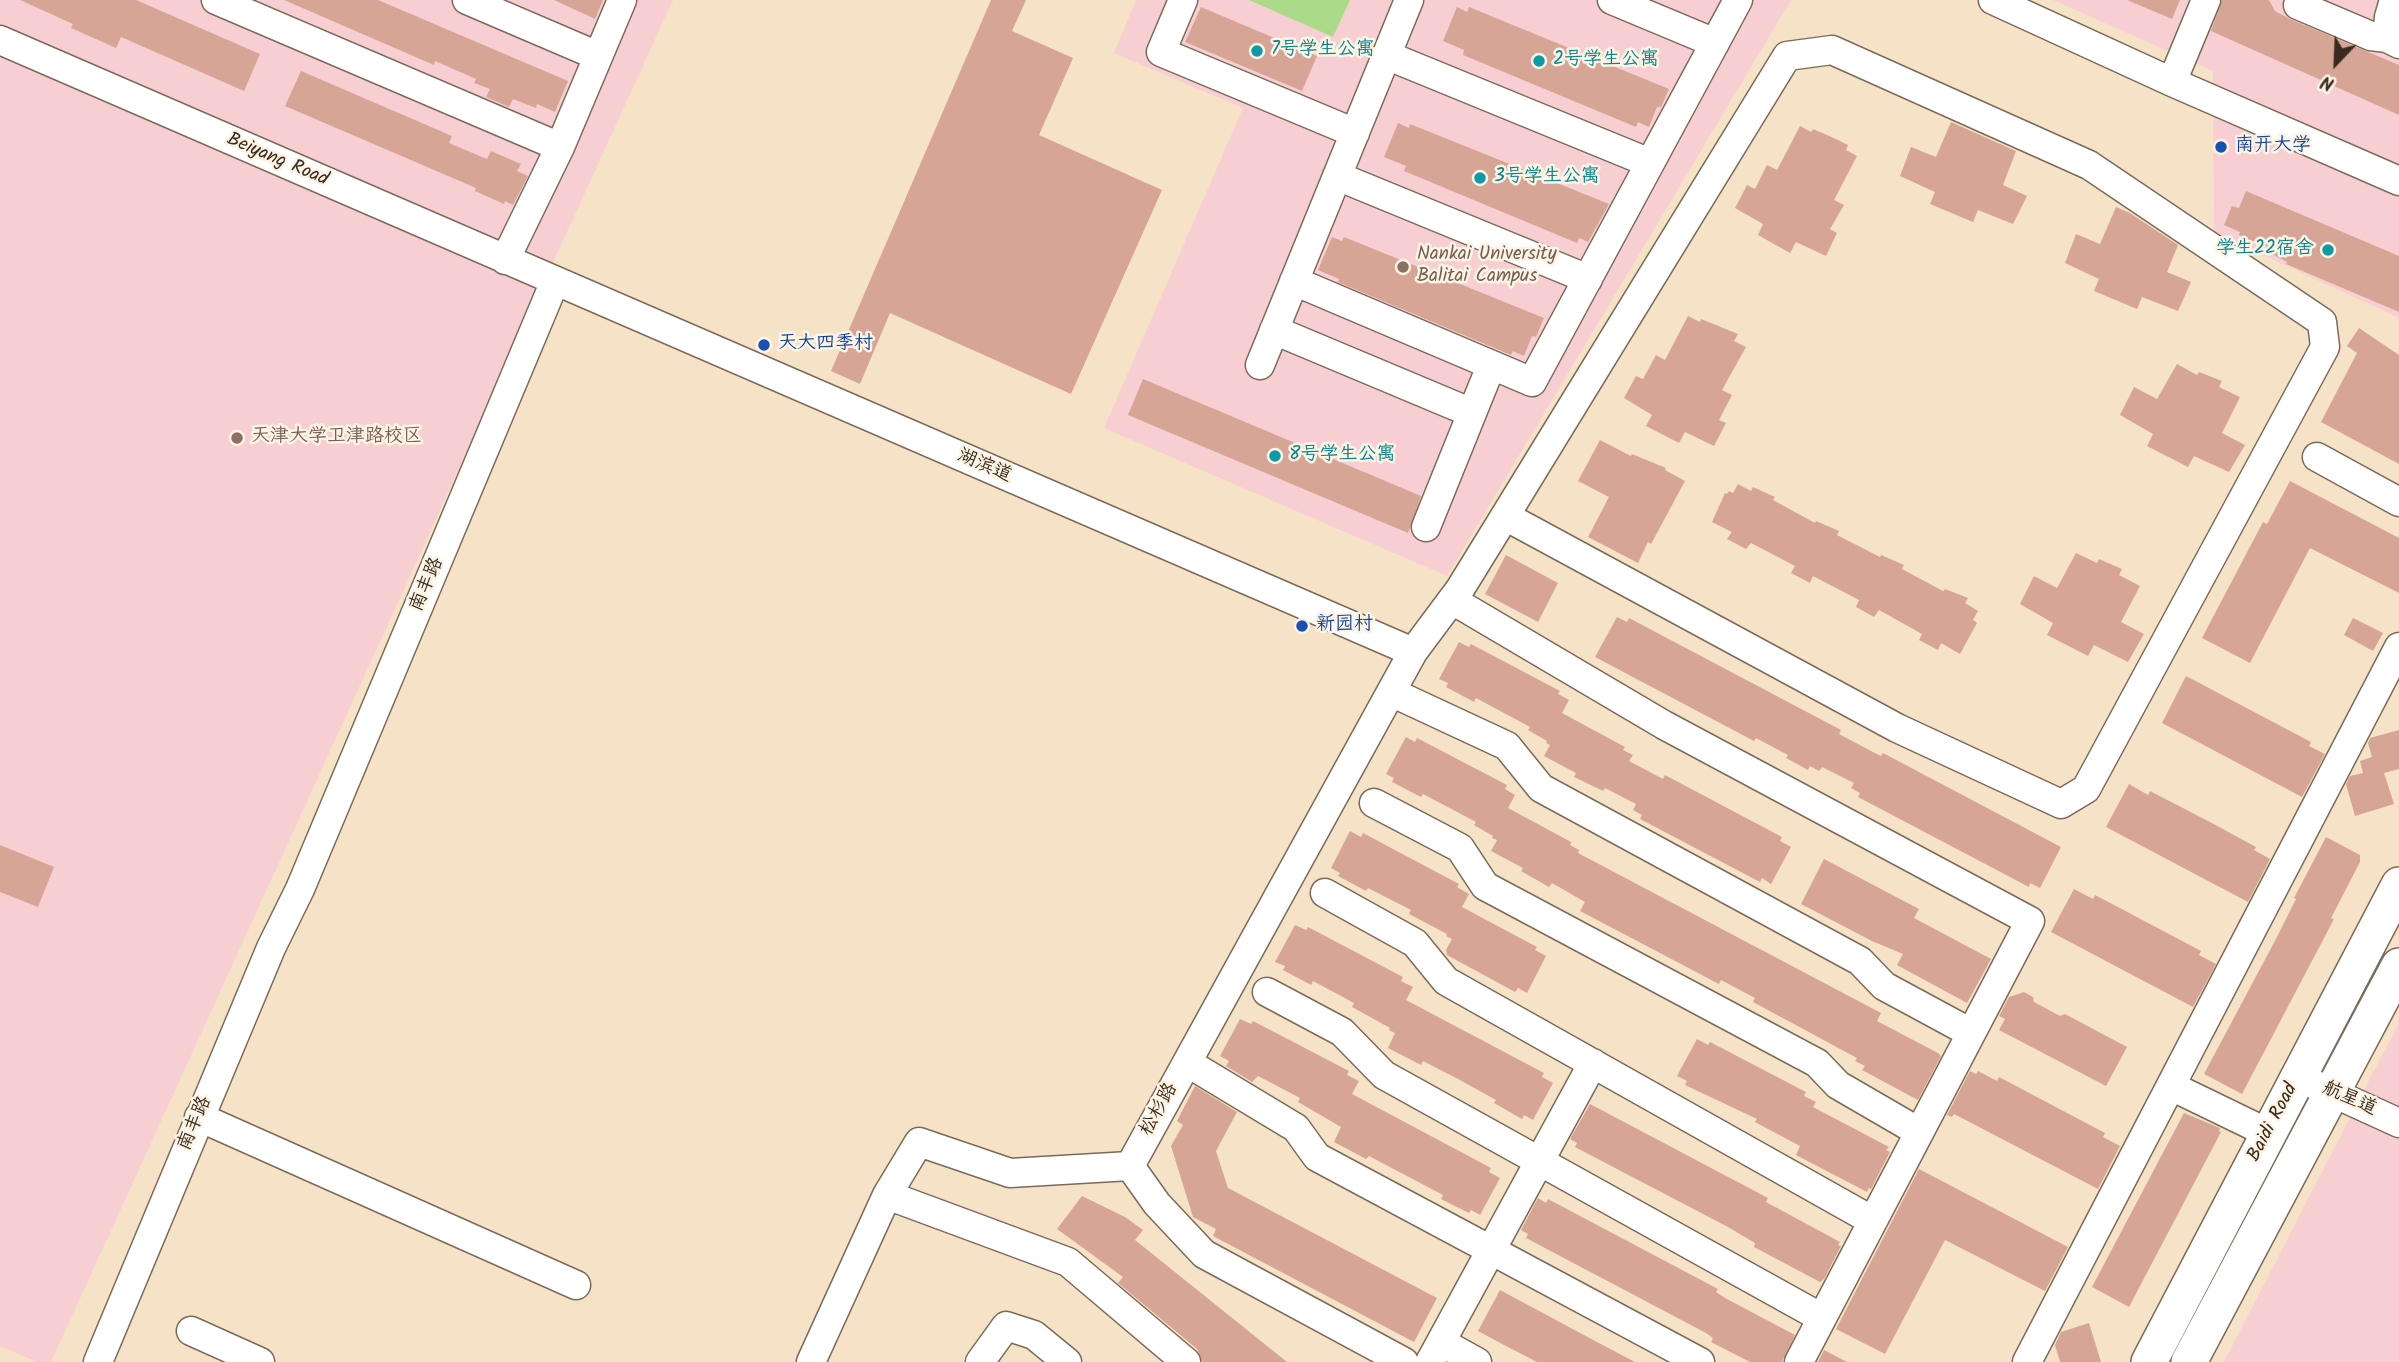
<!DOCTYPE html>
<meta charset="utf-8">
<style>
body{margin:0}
#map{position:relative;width:2399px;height:1362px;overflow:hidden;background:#f6e2c7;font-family:Kalam,sans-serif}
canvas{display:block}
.north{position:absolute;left:2301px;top:28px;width:70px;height:70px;-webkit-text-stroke:5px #fcf5e5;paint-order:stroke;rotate:203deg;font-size:19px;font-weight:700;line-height:28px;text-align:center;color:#3b2a1e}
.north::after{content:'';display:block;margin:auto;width:24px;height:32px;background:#3b2a1e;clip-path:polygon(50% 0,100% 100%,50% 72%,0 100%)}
</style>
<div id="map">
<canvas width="2399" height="1362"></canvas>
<div class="north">N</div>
</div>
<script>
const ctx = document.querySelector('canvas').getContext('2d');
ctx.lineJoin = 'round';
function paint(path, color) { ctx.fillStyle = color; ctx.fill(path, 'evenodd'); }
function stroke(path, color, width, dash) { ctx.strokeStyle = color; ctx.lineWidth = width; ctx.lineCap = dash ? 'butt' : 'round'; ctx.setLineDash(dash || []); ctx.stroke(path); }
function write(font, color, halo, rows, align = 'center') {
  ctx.font = font + ' Kalam,"LXGW WenKai TC",sans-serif'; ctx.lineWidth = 5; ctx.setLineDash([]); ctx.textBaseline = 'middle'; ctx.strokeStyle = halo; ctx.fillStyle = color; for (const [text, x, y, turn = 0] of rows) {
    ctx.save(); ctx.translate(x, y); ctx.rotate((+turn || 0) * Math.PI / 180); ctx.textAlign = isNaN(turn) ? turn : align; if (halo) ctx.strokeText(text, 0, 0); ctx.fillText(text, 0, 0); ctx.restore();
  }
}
const built = new Path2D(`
 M 0,0 L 673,0 L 51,1362 L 37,1362 L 0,1346 Z
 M 1136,0 L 1791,0 L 1447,576 L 1104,428 L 1243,108 L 1114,53 Z
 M 2053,0 L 2399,0 L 2399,318 L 2214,232 L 2213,71 Z
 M 2399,1023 L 2399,1362 L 2224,1362 L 2391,1038 Z`);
const green = new Path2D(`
 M 1249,0 L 1350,0 L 1333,37 Z`);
const building = new Path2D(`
 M 20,0 L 136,0 L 260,54 L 244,91 L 121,37 L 116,48 L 71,28 L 73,24 Z
 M 284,0 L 378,0 L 568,81 L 555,112 L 537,104 L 536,108 L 513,99 L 509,107 L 486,97 L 490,89 L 474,83 L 476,79 L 435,61 L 434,65 Z
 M 554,0 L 603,0 L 595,19 Z
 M 991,0 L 1026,0 L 1012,31 L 1073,58 L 1039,135 L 1162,190 L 1071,394 L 890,313 L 860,384 L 831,371 Z
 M 2127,0 L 2180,0 L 2172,19 Z
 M 2222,0 L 2269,0 L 2275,11 L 2292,20 L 2399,65 L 2399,115 L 2211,31 Z
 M 1201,7 L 1317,56 L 1302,91 L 1185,42 Z
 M 1457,7 L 1467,12 L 1469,7 L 1669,89 L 1661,107 L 1657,107 L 1649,127 L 1638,122 L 1636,127 L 1463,55 L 1464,50 L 1443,41 Z
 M 301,71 L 452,136 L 449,143 L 487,159 L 491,151 L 521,164 L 517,171 L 528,176 L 513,205 L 505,201 L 504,204 L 475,191 L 476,188 L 285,106 Z
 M 1951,122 L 2016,151 L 2003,185 L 2027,196 L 2013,224 L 1978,210 L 1973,222 L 1930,204 L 1935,192 L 1900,176 L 1911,147 L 1936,157 Z
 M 1398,123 L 1409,128 L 1410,124 L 1609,204 L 1588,242 L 1579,238 L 1577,243 L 1404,171 L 1406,166 L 1384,157 Z
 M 1800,126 L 1811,132 L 1813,129 L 1836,139 L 1848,145 L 1846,150 L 1857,156 L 1834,200 L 1844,205 L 1830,229 L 1837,233 L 1826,256 L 1796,242 L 1790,253 L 1758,235 L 1763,224 L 1735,208 L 1747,185 L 1755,189 L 1767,165 L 1777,170 Z
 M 2246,191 L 2399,256 L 2399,312 L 2286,264 L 2287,262 L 2269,252 L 2270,248 L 2239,235 L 2240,232 L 2224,225 L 2232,206 L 2239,208 Z
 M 2116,207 L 2130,213 L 2178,245 L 2167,272 L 2191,282 L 2178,311 L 2142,297 L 2137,309 L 2094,291 L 2099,279 L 2065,263 L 2076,234 L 2100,244 Z
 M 1332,237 L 1342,241 L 1344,237 L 1544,318 L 1536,337 L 1532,336 L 1524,356 L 1513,351 L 1511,355 L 1338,282 L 1339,279 L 1318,270 Z
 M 1688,316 L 1700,322 L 1701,319 L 1738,334 L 1734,341 L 1746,347 L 1722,390 L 1732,395 L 1719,420 L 1726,423 L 1714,446 L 1685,432 L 1679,443 L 1646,426 L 1652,415 L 1624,398 L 1636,376 L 1643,379 L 1656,355 L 1665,360 Z
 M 2359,328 L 2399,355 L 2399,464 L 2321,422 L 2357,353 L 2347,346 Z
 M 2177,364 L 2197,375 L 2199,372 L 2222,381 L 2219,387 L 2240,397 L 2222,433 L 2245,445 L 2229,472 L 2194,456 L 2188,467 L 2147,446 L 2153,434 L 2120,415 L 2134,387 L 2157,399 Z
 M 1143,379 L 1421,496 L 1408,533 L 1128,415 Z
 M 1600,440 L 1631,456 L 1632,454 L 1666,468 L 1665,470 L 1685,481 L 1651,544 L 1648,542 L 1638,563 L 1588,537 L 1609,497 L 1578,481 Z
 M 2290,481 L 2399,538 L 2399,593 L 2310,548 L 2250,663 L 2202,638 L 2263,522 L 2267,524 Z
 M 1738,484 L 1751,491 L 1753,487 L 1775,497 L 1773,500 L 1815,523 L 1816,521 L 1839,531 L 1837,535 L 1880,557 L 1881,555 L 1904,565 L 1902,569 L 1943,591 L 1945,589 L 1968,598 L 1965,603 L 1978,611 L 1973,620 L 1977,623 L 1960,654 L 1941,643 L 1938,650 L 1919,640 L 1922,634 L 1879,610 L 1874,617 L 1856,607 L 1859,600 L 1813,576 L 1810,583 L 1791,573 L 1795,566 L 1751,543 L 1746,549 L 1727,539 L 1732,532 L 1712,522 L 1725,493 L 1727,494 L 1729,491 L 1733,493 Z
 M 2076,553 L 2097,563 L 2099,559 L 2122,569 L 2119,575 L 2140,586 L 2121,622 L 2144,634 L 2128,662 L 2094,645 L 2088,656 L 2047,635 L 2053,623 L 2020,604 L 2034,576 L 2057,588 Z
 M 1506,555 L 1558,583 L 1538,622 L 1485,594 Z
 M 1617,617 L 1627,622 L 1629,618 L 1841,730 L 1839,734 L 1871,751 L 1881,756 L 1883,753 L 2061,847 L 2040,888 L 2030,883 L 2029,887 L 1858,797 L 1860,793 L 1851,788 L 1854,783 L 1822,767 L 1819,771 L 1810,766 L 1808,770 L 1786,758 L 1788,755 L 1756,738 L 1754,741 L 1595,657 Z
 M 2353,618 L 2383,633 L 2373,651 L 2344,635 Z
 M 1459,642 L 1469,647 L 1471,644 L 1560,691 L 1558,694 L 1569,700 L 1562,713 L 1625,747 L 1623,750 L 1633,755 L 1629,761 L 1663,779 L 1665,775 L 1782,837 L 1780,841 L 1791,847 L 1771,884 L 1762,878 L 1760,882 L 1640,819 L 1642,815 L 1633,810 L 1636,804 L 1605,788 L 1603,791 L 1574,777 L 1576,773 L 1544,756 L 1550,745 L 1546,743 L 1547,741 L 1528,730 L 1530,727 L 1476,698 L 1474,702 L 1446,687 L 1448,683 L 1439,679 Z
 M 2186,676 L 2311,742 L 2309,746 L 2325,754 L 2302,797 L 2162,723 Z
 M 2399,730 L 2399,769 L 2384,773 L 2394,804 L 2355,816 L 2346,784 L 2350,776 L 2363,773 L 2360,761 L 2372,757 L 2368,743 L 2370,738 Z
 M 1406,737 L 1415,742 L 1417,738 L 1507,785 L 1505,789 L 1515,795 L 1508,808 L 1571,842 L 1570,845 L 1579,850 L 1578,853 L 1881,1013 L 1877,1021 L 1938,1053 L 1941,1056 L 1918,1100 L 1862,1070 L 1865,1066 L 1855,1061 L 1857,1058 L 1753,1002 L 1755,998 L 1721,980 L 1719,984 L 1580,911 L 1585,902 L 1552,883 L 1549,887 L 1521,871 L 1523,868 L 1491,851 L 1497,840 L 1492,838 L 1493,836 L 1474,825 L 1476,822 L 1423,794 L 1421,797 L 1392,782 L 1394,778 L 1386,774 Z
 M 2129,784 L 2148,795 L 2150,791 L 2210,822 L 2256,847 L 2254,850 L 2270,859 L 2248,902 L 2106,827 Z
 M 1350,831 L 1361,837 L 1363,833 L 1459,884 L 1457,887 L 1469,894 L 1462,907 L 1537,947 L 1535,950 L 1546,956 L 1527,993 L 1518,988 L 1515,992 L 1447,955 L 1446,950 L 1452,939 L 1446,936 L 1447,934 L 1409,914 L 1411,910 L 1368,888 L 1366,891 L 1338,876 L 1340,873 L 1331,868 Z
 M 2326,837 L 2360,855 L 2360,862 L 2331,918 L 2334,919 L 2242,1094 L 2204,1074 L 2277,937 L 2296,899 L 2294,898 Z
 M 0,845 L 54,867 L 38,907 L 0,892 Z
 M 1824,859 L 1919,909 L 1914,918 L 1991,959 L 1967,1003 L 1897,965 L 1903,954 L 1872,941 L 1801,904 Z
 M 2074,889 L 2093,899 L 2095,895 L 2116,906 L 2201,951 L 2199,955 L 2216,964 L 2193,1007 L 2051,932 Z
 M 1295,925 L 1306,930 L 1308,927 L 1403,977 L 1401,981 L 1413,987 L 1406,1000 L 1544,1073 L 1542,1077 L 1553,1083 L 1533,1120 L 1524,1115 L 1522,1119 L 1494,1103 L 1496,1100 L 1458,1079 L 1423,1061 L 1421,1065 L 1388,1048 L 1395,1033 L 1389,1030 L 1390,1028 L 1352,1007 L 1354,1003 L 1313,981 L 1311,985 L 1283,970 L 1285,966 L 1275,962 Z
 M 2024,992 L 2033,997 L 2034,1002 L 2060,1016 L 2065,1014 L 2127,1047 L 2106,1086 L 1999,1030 L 2005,1019 L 1999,1016 L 2009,997 Z
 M 1240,1019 L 1251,1024 L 1253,1021 L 1349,1071 L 1347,1075 L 1359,1081 L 1352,1094 L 1491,1168 L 1489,1172 L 1500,1178 L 1480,1215 L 1471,1210 L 1469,1213 L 1441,1199 L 1443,1195 L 1369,1156 L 1366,1159 L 1334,1142 L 1341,1127 L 1298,1102 L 1300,1098 L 1258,1076 L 1252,1082 L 1226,1066 L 1229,1061 L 1220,1056 Z
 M 1697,1039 L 1708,1045 L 1710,1042 L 1806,1092 L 1804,1096 L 1816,1102 L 1813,1107 L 1889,1147 L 1886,1150 L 1890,1152 L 1871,1189 L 1869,1188 L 1867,1192 L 1796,1155 L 1800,1146 L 1755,1122 L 1757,1119 L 1685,1085 L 1687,1081 L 1677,1076 Z
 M 1970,1071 L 1976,1074 L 1978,1071 L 1997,1081 L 1999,1077 L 2105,1133 L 2103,1137 L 2120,1146 L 2098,1189 L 1954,1114 L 1952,1117 L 1947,1115 Z
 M 1195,1086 L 1237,1112 L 1216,1151 L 1228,1188 L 1437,1298 L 1414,1342 L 1213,1236 L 1216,1229 L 1193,1217 L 1171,1146 L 1183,1125 L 1177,1121 Z
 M 1590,1104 L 1768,1198 L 1766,1202 L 1840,1242 L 1838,1245 L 1841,1246 L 1824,1279 L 1820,1282 L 1754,1247 L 1755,1243 L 1728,1227 L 1575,1147 L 1577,1143 L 1570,1139 Z
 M 2184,1113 L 2220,1128 L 2219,1131 L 2221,1132 L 2129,1307 L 2092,1287 Z
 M 1919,1169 L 2068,1247 L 2045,1291 L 1945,1240 L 1885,1354 L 1836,1329 Z
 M 1082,1196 L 1125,1217 L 1143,1230 L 1135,1240 L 1287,1362 L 1202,1362 L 1197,1349 L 1118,1283 L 1123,1277 L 1057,1229 Z
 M 1538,1198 L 1546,1203 L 1548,1199 L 1718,1289 L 1716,1292 L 1725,1298 L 1795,1335 L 1782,1362 L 1750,1362 L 1711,1342 L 1713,1338 L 1706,1333 L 1526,1238 L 1528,1234 L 1521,1230 Z
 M 1500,1290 L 1595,1341 L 1635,1362 L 1537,1362 L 1506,1346 L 1478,1331 Z
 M 2089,1323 L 2101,1362 L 2060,1362 L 2055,1345 L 2061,1332 Z
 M 1824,1350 L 1847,1362 L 1818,1362 Z`);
const minor = new Path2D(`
 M 216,0 L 560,147
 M 467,0 L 598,56
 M 1183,0 L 1161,52 L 1355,133
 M 1612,0 L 1715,43
 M 1993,0 L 2172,82 L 2399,181
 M 2300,0 L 2298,5 L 2371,36 L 2387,38 L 2399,44
 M 2387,38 L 2389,17 L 2394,0
 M 0,40 L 1413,652
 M 1386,55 L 1650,163
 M 2172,82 L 2206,0
 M 1337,176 L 1588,279
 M 505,260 L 560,147 L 622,0
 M 1294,281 L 1532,382 L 1738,0
 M 1274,330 L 1472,413
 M 1260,365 L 1409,0
 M 2317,457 L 2399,502
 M 1426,527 L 1491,366
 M 1452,600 L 1664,725 L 2030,921 L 1799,1362
 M 1391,692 L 1507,746 L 1541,788 L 1860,961 L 1884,986 L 1971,1033
 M 1374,803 L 1460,848 L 1485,886 L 1817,1063 L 1838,1085 L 1919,1132
 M 1325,893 L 1415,943 L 1446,981 L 1873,1221
 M 1267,992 L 1342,1032 L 1384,1075 L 1822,1318
 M 1198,1069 L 1296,1128 L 1317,1157 L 1700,1362
 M 2298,1077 L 2399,1123
 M 2171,1086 L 2268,1133
 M 199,1117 L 576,1285
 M 1130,1166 L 1157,1204 L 1204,1254 L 1404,1362
 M 887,1195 L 1068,1262 L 1186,1362
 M 191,1331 L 260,1362
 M 1441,1342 L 1477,1362
 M 98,1362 L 271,948 L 300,889 L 555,281
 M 811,1362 L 887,1195 L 919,1142 L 1010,1173 L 1130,1166 L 1413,652 L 1460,589 L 1505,516 L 1787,56 L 1832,50 L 2089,165 L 2322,322 L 2325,347 L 2086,789 L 2061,804 L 1897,728 L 1505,516
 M 980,1362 L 1006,1326 L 1034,1335 L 1067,1362
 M 1430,1362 L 1593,1063
 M 2027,1362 L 2399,647`);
const major = new Path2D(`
 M 2149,1362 L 2399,885
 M 2189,1362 L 2399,966`);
const markers = [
 [1257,51,7,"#0f9aa8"],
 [1539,61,7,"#0f9aa8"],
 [2221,147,7,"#1a4fb4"],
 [1480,178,7,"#0f9aa8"],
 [2328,250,7,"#0f9aa8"],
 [1403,267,7,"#8d6e63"],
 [764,345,7,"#1a4fb4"],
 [237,438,7,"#8d6e63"],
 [1275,456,7,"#0f9aa8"],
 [1302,626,7,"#1a4fb4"]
];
const cultureNames = [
 ["7号学生公寓",1271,51],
 ["2号学生公寓",1553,61],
 ["3号学生公寓",1494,178],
 ["学生22宿舍",2314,250,"right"],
 ["8号学生公寓",1289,456]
];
const transitNames = [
 ["南开大学",2235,147],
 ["天大四季村",778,345],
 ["新园村",1316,626]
];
const streetNames = [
 ["Beiyang Road",277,161,23],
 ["湖滨道",984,467,23],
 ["南丰路",428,585,-67],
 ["航星道",2349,1100,24],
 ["松杉路",1160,1110,-61],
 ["Baidi Road",2274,1123,-62],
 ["南丰路",196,1124,-67]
];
const educationNames = [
 ["Nankai University",1417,256],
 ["Balitai Campus",1417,278],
 ["天津大学卫津路校区",251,438]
];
paint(built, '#f7cfd2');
paint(green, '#abdb89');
paint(building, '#d7a595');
stroke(minor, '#7c6a59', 31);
stroke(major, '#7c6a59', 38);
stroke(minor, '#fff', 28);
stroke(major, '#fff', 35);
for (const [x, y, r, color] of markers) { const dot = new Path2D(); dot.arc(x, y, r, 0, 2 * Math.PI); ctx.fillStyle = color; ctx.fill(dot); stroke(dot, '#fcf5e5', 2.5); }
write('19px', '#0d838f', '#fcf5e5', cultureNames, 'left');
write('19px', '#164399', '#fcf5e5', transitNames, 'left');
write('19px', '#3b2a1e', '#fcf5e5', streetNames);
write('19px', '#785e54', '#fcf5e5', educationNames, 'left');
</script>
